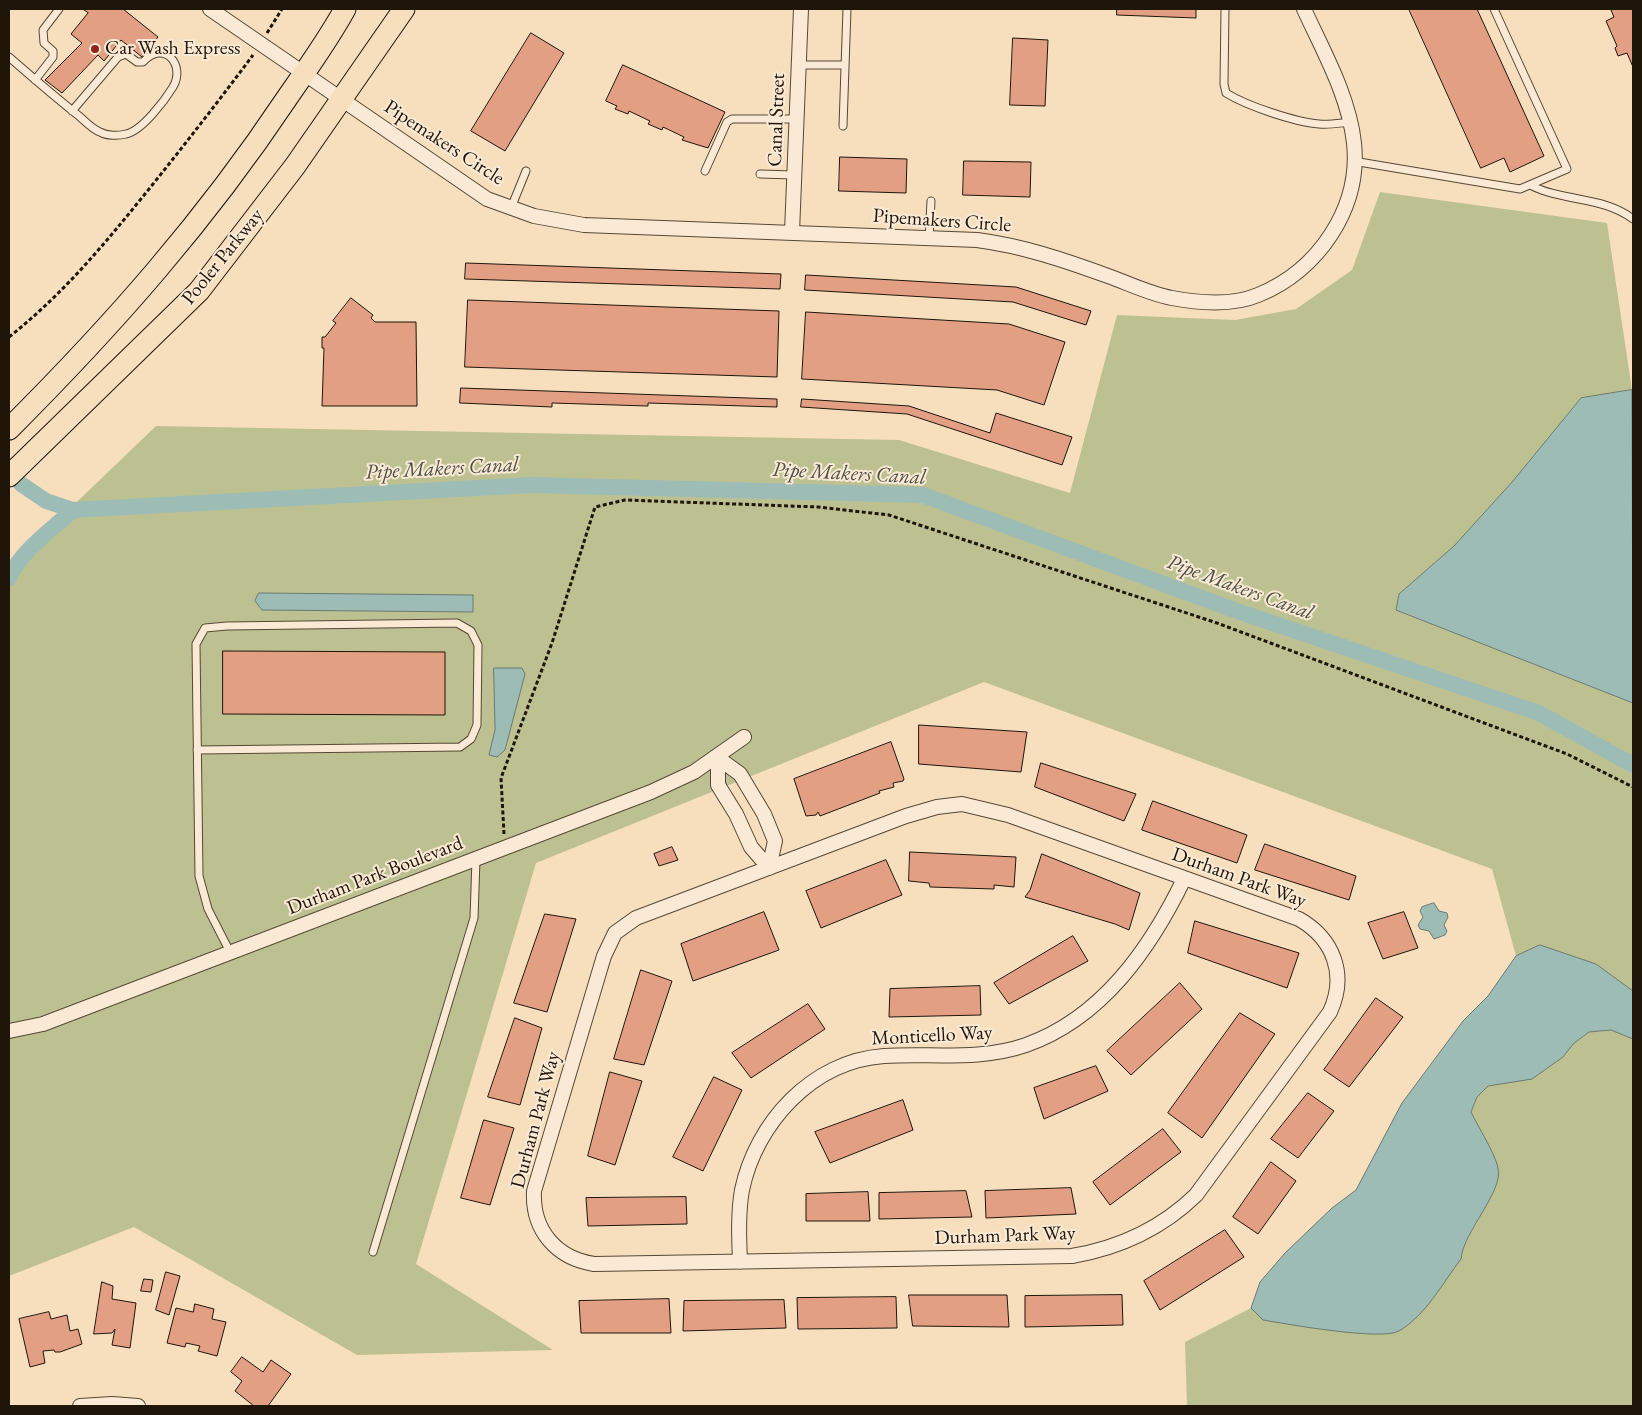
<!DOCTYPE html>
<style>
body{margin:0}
#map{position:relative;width:1642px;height:1415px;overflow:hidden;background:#f7dfbe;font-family:"EB Garamond",serif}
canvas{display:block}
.frame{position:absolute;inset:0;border:10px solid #1f1508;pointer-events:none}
</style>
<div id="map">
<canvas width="1642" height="1415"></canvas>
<div class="frame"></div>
</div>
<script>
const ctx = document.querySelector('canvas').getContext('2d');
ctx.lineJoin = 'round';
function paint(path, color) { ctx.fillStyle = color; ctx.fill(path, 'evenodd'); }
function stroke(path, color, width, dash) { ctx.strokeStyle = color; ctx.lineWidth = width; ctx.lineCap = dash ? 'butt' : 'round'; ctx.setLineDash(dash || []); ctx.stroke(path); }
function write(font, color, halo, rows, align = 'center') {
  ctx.font = font + ' "EB Garamond",serif'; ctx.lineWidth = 4; ctx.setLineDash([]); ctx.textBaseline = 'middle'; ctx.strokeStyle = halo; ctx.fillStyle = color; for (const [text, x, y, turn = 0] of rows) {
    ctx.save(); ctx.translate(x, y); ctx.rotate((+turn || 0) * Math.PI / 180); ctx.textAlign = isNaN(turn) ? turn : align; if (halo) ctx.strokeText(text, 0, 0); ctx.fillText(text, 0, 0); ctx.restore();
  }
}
const green = new Path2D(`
 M 1380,192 L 1607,223 L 1632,390 L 1581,398 L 1513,481 L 1454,546 L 1399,594 L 1396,610 L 1633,703 L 1633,991 L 1596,964 L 1540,945 L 1516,956 L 1492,869 L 984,682 L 536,863 L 416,1264 L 553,1350 L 357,1355 L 134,1227 L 9,1276 L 9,567 L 156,426 L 899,440 L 1070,493 L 1117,315 L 1235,320 L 1296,309 L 1352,270 Z
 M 1611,1030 L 1633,1039 L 1633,1406 L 1187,1406 L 1185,1342 L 1251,1308 L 1263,1320 L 1369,1334 L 1461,1251 L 1498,1181 L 1484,1139 L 1471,1112 L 1477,1097 L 1488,1086 L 1508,1082 L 1563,1057 L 1573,1044 L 1589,1032 Z`);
const water = new Path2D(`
 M 1632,390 L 1633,703 L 1396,610 L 1399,594 L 1454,546 L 1513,481 L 1581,398 Z
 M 259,593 L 473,595 L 473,612 L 262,610 L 255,601 Z
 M 494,668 L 522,668 L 525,674 L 505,750 L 497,757 L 489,755 L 495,730 Z
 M 1434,903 L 1439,911 L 1447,913 L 1448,917 L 1444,925 L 1447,931 L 1445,935 L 1434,939 L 1429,931 L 1420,929 L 1418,925 L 1423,917 L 1420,911 L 1422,907 Z
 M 1540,945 L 1596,964 L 1633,991 L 1633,1039 L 1611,1030 L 1589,1032 L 1573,1044 L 1563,1057 L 1532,1079 L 1488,1086 L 1477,1097 L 1471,1112 C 1478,1127 1495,1153 1498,1168 C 1504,1191 1463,1232 1461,1259 C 1442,1284 1426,1315 1399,1331 C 1381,1341 1287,1324 1263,1320 L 1251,1308 L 1260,1282 L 1285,1253 L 1332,1208 L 1356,1190 L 1402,1103 L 1463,1021 L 1488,996 L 1516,956 Z`);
const canal = new Path2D(`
 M 21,484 L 46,501 L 73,510 L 531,485 L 923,495 L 1237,611 L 1539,713 L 1633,765
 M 9,578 C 21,551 51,530 73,510`);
const building = new Path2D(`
 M 83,9 L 123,9 L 158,37 L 142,57 L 121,40 L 104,61 L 98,55 L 62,93 L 45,80 L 82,43 L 71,34 L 88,13 Z
 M 1117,9 L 1196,9 L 1196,18 L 1117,15 Z
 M 1409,9 L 1477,9 L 1544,156 L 1510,172 L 1504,158 L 1481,168 Z
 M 1633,9 L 1633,67 L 1627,53 L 1618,56 L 1615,48 L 1617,46 L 1606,21 L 1614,17 L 1611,10 Z
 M 531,33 L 564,53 L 505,151 L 471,131 Z
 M 1013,38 L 1048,40 L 1045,106 L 1010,105 Z
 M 623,65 L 725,112 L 708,148 L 682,140 L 684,137 L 663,127 L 662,130 L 648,124 L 650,121 L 629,111 L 628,114 L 615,109 L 617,106 L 606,101 Z
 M 840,157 L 907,159 L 906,193 L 839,191 Z
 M 964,161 L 1031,162 L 1030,197 L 963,195 Z
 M 466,263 L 781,274 L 780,289 L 465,279 Z
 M 806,275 L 1016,287 L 1091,311 L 1086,325 L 1013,302 L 805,290 Z
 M 351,298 L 373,315 L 371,318 L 375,322 L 416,322 L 417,406 L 322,406 L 324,348 L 322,348 L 322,337 L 325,337 L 336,323 L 333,321 Z
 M 468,300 L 779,311 L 777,377 L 465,367 Z
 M 806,312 L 1009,324 L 1065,342 L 1044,405 L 997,390 L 802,379 Z
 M 461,388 L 777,399 L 777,407 L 648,403 L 648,406 L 552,403 L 552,407 L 460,403 Z
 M 802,399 L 909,406 L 990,433 L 996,413 L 1072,437 L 1062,465 L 907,414 L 801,407 Z
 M 223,651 L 445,652 L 445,715 L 223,714 Z
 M 919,725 L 1027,732 L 1021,772 L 919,764 Z
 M 891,742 L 904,779 L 903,781 L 893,783 L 894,787 L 879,791 L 880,793 L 820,816 L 818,812 L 816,815 L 806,816 L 794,779 Z
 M 1041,763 L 1136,794 L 1124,821 L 1035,787 Z
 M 1153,801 L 1247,835 L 1237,863 L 1142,830 Z
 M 1265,844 L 1356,876 L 1349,900 L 1255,870 Z
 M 672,847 L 678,860 L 659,866 L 654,854 Z
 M 910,852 L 1016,857 L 1014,887 L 994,885 L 994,889 L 930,887 L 929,883 L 909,881 Z
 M 1042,854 L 1140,893 L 1129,930 L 1115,924 L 1025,897 L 1030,890 Z
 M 886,860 L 902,895 L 821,928 L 806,891 Z
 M 764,912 L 779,950 L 693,981 L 681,944 Z
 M 1404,912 L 1418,948 L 1383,959 L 1368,923 Z
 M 545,914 L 576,919 L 547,1012 L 514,1003 Z
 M 1195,921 L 1299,953 L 1287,988 L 1188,953 Z
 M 1073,936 L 1088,961 L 1009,1004 L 994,983 Z
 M 641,970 L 672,981 L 644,1065 L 614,1059 Z
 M 1180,983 L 1202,1009 L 1131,1075 L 1107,1051 Z
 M 980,986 L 981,1015 L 889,1017 L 890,989 Z
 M 1376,998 L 1403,1017 L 1349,1087 L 1324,1070 Z
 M 808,1004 L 825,1029 L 751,1078 L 732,1053 Z
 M 1240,1013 L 1275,1034 L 1202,1138 L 1168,1113 Z
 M 515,1018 L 542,1028 L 520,1105 L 488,1097 Z
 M 1096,1066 L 1108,1091 L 1044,1119 L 1034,1088 Z
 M 610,1072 L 642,1081 L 615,1165 L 588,1156 Z
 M 714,1077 L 742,1090 L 703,1171 L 673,1157 Z
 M 1308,1093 L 1334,1111 L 1298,1158 L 1271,1139 Z
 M 903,1100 L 913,1130 L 830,1163 L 815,1132 Z
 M 484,1120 L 514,1128 L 490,1205 L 461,1198 Z
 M 1163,1129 L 1181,1152 L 1110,1205 L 1093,1182 Z
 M 1271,1162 L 1296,1181 L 1258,1234 L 1233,1217 Z
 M 1071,1188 L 1076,1214 L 986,1218 L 985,1191 Z
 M 966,1191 L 972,1217 L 879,1219 L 879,1193 Z
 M 868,1192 L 870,1221 L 806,1221 L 806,1194 Z
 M 686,1197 L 687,1224 L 588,1226 L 586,1198 Z
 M 1225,1230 L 1244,1257 L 1160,1310 L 1144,1281 Z
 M 166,1272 L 180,1276 L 169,1315 L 156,1310 Z
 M 144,1279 L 153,1280 L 151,1292 L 141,1291 Z
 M 102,1282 L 113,1286 L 112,1299 L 136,1303 L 130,1348 L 112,1345 L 115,1329 L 112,1333 L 94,1334 Z
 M 909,1295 L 1007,1295 L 1009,1327 L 913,1326 Z
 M 1122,1295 L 1123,1325 L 1025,1327 L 1025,1296 Z
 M 896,1297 L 897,1328 L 798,1329 L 797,1298 Z
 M 669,1299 L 671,1333 L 581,1333 L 579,1301 Z
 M 784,1300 L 786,1328 L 683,1331 L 684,1301 Z
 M 195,1304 L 214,1309 L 212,1319 L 226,1322 L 217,1356 L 198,1351 L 200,1346 L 186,1343 L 185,1347 L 167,1343 L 176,1308 L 193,1312 Z
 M 49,1312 L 51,1319 L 67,1315 L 70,1331 L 78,1329 L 82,1344 L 60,1352 L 55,1352 L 54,1350 L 43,1351 L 45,1363 L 30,1367 L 19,1319 Z
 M 242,1357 L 263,1372 L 271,1360 L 291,1374 L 268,1406 L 254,1406 L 235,1391 L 242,1381 L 231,1372 Z`);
const path = new Path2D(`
 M 267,33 L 282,9
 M 9,337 C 63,294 102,247 145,194 C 182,148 218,102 253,55
 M 504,834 L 501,778 L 552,643 L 595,507 L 625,500 L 818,507 L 889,515 L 1217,623 L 1567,754 L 1633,787`);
const lane = new Path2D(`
 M 1225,9 L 1224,84 L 1226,93 C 1247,106 1295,122 1319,124 C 1329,125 1340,123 1351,122
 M 9,57 C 32,77 55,97 79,116 C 85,121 92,129 100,132 C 107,136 118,136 126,134 C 142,131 165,100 173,87 C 186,65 164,39 143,62 L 137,62 L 126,54 L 118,57 L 72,111
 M 799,65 L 845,65
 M 35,80 L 53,57 L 53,51 L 44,43 L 43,30 L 59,9
 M 843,126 L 847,9
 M 1353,161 L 1520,189 L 1567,169 L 1494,9
 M 705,171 L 727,122 L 732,119 L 797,119
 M 760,174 L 794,175
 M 1530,185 C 1563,202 1603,196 1633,219
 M 511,208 L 526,171
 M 929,239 L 931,201
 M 197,750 L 460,747 L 471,739 L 477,725 L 478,645 L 471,631 L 457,623 L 227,626 L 205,628 L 196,644 L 199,876 L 208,909 L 230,952
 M 373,1252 L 474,918 L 476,859`);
const street = new Path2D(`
 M 210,9 L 487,199 L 534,216 L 584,225 L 977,240 C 1023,246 1064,260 1108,276 C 1128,283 1150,294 1172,298 C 1199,303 1232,306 1258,295 C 1318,271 1361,208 1354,143 C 1349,96 1323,51 1304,9
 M 792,232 L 801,9
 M 718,758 L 740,774 L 764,814 L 775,841 L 769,868
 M 718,758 L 718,785 L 736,814 L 751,847 L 769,868
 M 962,804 L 1008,815 L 1299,919 C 1334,939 1347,975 1330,1012 L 1196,1195 C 1161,1229 1119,1248 1072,1256 L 594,1264 C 556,1258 532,1230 534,1191 L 604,956 L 615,933 L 636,918 L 906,816 L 937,807 Z
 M 9,1031 L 43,1024 L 651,792 L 694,772 L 744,737
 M 740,1262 C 739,1238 738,1213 742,1190 C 756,1123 812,1061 884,1056 C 931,1053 980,1061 1026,1045 C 1102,1018 1150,949 1184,879
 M 80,1406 L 112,1404 L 138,1406`);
const primary = new Path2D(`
 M 9,429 C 113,325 205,221 287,98 C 307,69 328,40 345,9
 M 9,476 L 199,291 L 295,166 L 404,9`);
const markers = [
 [95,49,5,"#8f2418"]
];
const poiNames = [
 ["Car Wash Express",105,49]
];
const streetNames = [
 ["Canal Street",777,120,-88],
 ["Pipemakers Circle",444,143,33],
 ["Pipemakers Circle",942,221,4],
 ["Pooler Parkway",223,257,-51],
 ["Durham Park Boulevard",375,876,-21],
 ["Durham Park Way",1239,878,20],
 ["Monticello Way",932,1036,-3],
 ["Durham Park Way",536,1120,-75],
 ["Durham Park Way",1005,1236,-2]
];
const waterNames = [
 ["Pipe Makers Canal",442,469,-3],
 ["Pipe Makers Canal",849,474,3],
 ["Pipe Makers Canal",1240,588,20]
];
paint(green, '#bdc191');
paint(water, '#9dbcb6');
stroke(water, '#6b7970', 1);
stroke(canal, '#9dbcb6', 16);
paint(building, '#e29f84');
stroke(building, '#1f1508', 1);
stroke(lane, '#554836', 9);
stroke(street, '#554836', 16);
stroke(primary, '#1f1508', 23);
stroke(path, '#1f1508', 3, [4, 2.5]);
stroke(lane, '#faead5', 7);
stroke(street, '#faead5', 14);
stroke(primary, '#f7dfbe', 21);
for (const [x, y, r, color] of markers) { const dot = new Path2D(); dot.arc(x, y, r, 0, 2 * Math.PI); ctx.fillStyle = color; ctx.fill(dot); stroke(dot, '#faead5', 2); }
write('20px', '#1f1508', '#faead5', poiNames, 'left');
write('20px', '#1f1508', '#faead5', streetNames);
write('italic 21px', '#4b4f45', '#faead5', waterNames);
</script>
